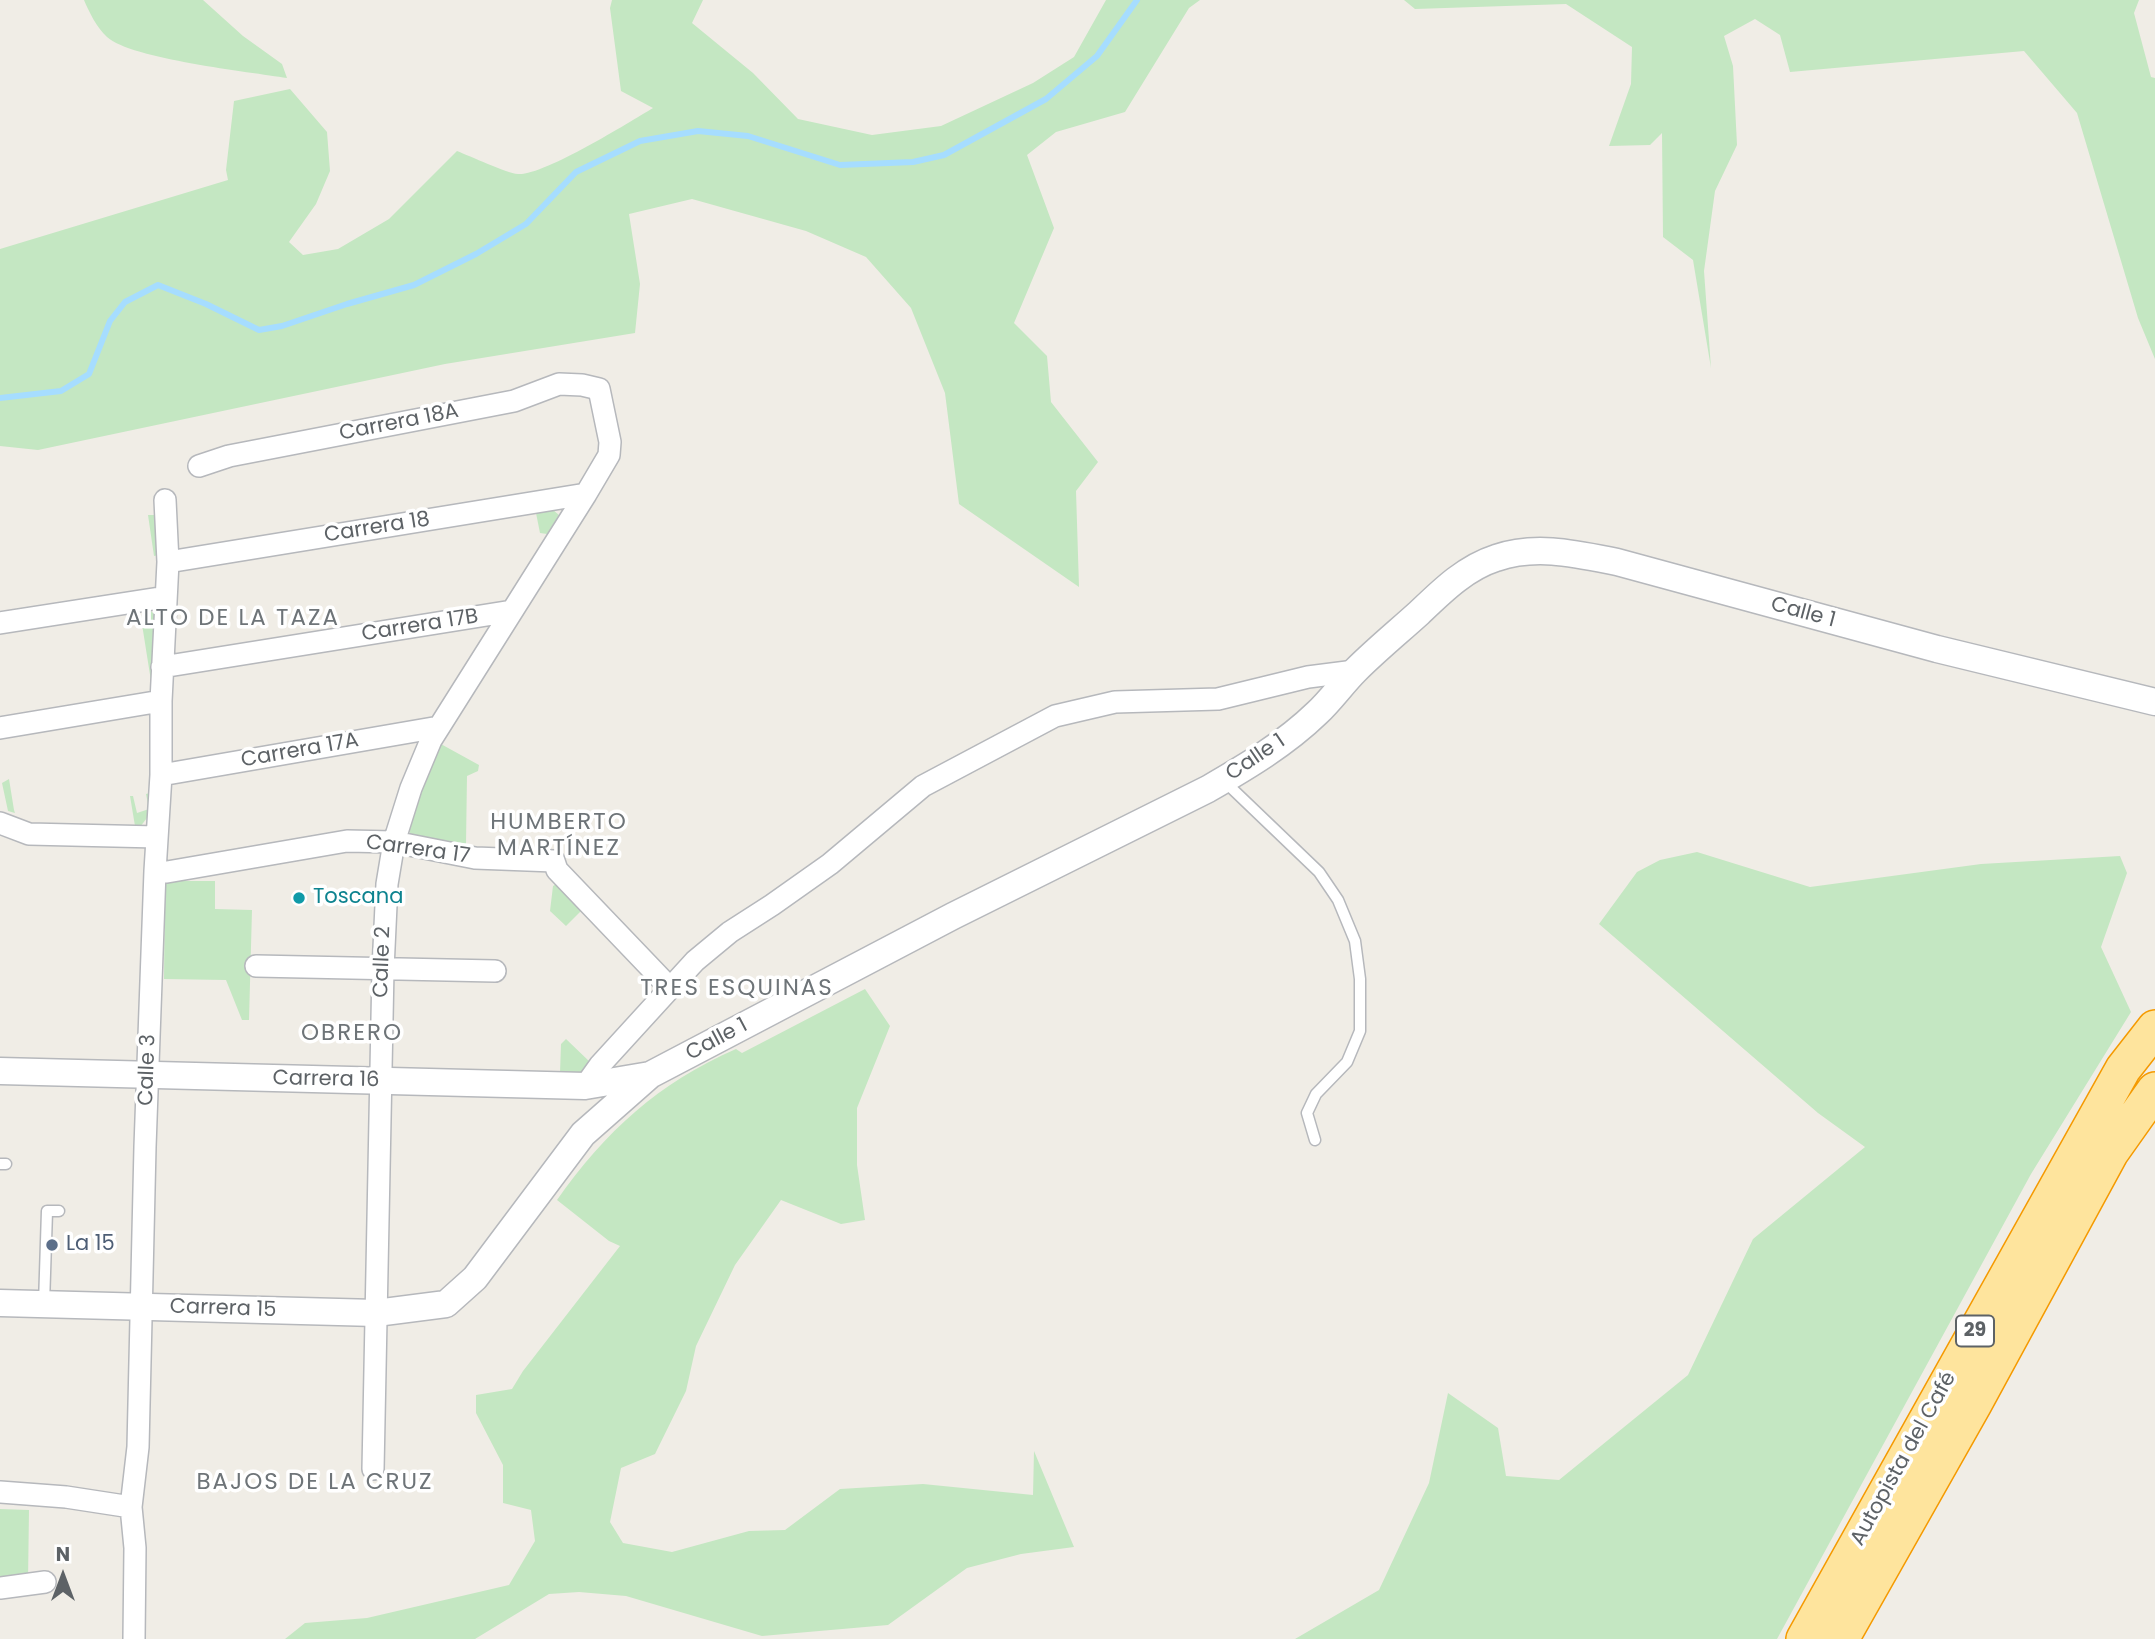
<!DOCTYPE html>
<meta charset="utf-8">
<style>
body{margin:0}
#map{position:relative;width:2155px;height:1639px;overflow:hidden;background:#f0ede6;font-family:Poppins,sans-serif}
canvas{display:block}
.north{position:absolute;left:28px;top:1541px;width:70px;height:70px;-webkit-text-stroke:5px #fff;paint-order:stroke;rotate:0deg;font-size:19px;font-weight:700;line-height:28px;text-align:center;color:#5d6266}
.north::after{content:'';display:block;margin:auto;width:24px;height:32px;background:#5d6266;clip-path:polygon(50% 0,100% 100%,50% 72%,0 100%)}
</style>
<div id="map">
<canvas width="2155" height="1639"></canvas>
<div class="north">N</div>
</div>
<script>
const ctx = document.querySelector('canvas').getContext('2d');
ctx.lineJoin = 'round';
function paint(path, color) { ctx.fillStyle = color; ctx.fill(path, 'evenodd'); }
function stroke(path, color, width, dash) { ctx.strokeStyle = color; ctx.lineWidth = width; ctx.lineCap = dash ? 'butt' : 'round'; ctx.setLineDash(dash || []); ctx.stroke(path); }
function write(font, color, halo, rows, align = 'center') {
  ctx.font = font + ' Poppins,sans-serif'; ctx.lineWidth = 7; ctx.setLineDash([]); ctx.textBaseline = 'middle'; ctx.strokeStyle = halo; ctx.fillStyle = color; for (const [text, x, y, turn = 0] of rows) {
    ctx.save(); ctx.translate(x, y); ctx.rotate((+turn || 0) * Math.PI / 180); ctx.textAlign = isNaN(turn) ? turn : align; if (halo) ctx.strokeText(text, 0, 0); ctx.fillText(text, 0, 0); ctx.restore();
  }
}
const green = new Path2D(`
 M 84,0 L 203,0 L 243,36 L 282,64 L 287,78 C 250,72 131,59 107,37 C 97,28 89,12 84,0 Z
 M 612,0 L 703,0 L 692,23 L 753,73 L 798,119 L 872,135 L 941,126 L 1033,83 L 1074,57 L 1106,0 L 1200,0 L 1189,8 L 1125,112 L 1056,132 L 1027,155 L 1054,228 L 1014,323 L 1047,356 L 1051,402 L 1098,462 L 1076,491 L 1079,587 L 959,504 L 945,393 L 911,308 L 866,257 L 806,231 L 692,199 L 629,214 L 640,284 L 635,333 L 445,364 L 38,450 L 0,446 L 0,249 L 228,180 L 226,170 L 234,101 L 290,89 L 327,132 L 330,171 L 316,204 L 289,242 L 303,255 L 338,249 L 389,219 L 457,151 C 470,156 506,173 518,174 C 543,176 628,123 653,108 L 621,91 L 610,8 Z
 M 1404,0 L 2139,0 L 2134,13 L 2151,77 L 2155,78 L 2155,359 L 2138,318 L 2077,113 L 2024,51 L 1790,72 L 1780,35 L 1755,19 L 1724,36 L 1733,66 L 1737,145 L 1715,191 L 1704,271 L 1711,368 L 1693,260 L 1663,237 L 1662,133 L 1650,145 L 1609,146 L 1631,84 L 1632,47 L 1566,4 L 1415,9 Z
 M 553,510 L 559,515 L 547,534 L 540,533 L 536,513 Z
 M 148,515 L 157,515 L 159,555 L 154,556 Z
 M 151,611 L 156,616 L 154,680 L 151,681 L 141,618 L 145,612 Z
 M 439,743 L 479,765 L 478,771 L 467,776 L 466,844 L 423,841 L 410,834 L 409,829 L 423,774 Z
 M 9,779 L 14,810 L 15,813 L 8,811 L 2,783 Z
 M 150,793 L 150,814 L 140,827 L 135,826 L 130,796 L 133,796 L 137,813 L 149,809 L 146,794 Z
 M 1697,852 L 1810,887 L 1981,864 L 2120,856 L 2127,873 L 2101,947 L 2131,1012 L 2031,1174 L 1777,1639 L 1295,1639 L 1379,1590 L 1429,1483 L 1448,1393 L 1498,1428 L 1506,1476 L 1559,1480 L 1688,1375 L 1753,1239 L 1865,1147 L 1818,1113 L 1599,924 L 1637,872 L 1660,860 Z
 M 165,881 L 215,881 L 215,909 L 252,910 L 249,1020 L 242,1020 L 226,980 L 164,979 Z
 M 558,883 L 582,910 L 566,926 L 550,911 L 553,886 Z
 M 865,989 L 890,1026 L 857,1108 L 857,1165 L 865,1220 L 841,1224 L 781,1200 L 735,1265 L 696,1346 L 686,1391 L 655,1454 L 621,1468 L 610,1522 L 623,1543 L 672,1552 L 749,1531 L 785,1530 L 840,1489 L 923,1484 L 1033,1495 L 1034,1451 L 1074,1547 L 1021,1554 L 967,1568 L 888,1625 L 762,1636 L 626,1596 L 579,1592 L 549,1594 L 475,1639 L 285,1639 L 305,1623 L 367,1618 L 509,1585 L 535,1541 L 531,1510 L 503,1503 L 503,1465 L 476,1413 L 476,1395 L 512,1389 L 523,1371 L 620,1246 L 609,1241 L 557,1200 C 606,1131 658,1083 736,1049 L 742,1053 Z
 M 566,1039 L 591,1063 L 582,1077 L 560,1073 L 561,1044 Z
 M 0,1509 L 29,1510 L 28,1582 L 0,1583 Z`);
const stream = new Path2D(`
 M 0,398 L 61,391 L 89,374 L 110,321 L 125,302 L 158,285 L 206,304 L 259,330 L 282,326 L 347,304 L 414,285 L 476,254 L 526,224 L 576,172 L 640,141 L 698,131 L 748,136 L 840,165 L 913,162 L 944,155 L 1046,99 L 1097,56 L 1137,0`);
const service = new Path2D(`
 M 1223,780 L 1319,872 L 1338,900 L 1355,941 L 1360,979 L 1360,1031 L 1347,1062 L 1316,1094 L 1307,1113 L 1315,1140
 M 0,1164 L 6,1164
 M 44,1304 L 47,1211 L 59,1211`);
const minor = new Path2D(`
 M 199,466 L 229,456 L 514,401 L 559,384 L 582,385 L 599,389 L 610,442 L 609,455 L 586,494 L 431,740 L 411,788 L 394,842 L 387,884 L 383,969 L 373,1469
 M 168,562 L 586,494
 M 0,623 L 166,597
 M 162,667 L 512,611
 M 0,728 L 161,701
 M 161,775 L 439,727
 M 0,823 L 29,834 L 157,837
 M 155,871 L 167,872 L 347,841 L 394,842 L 475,858 L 554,861 L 557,870 L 669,987
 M 256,966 L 495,971
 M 585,1086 L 600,1065 L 695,961 L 730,932 L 772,905 L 830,864 L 923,786 L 1055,716 L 1115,702 L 1218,699 L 1308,677 L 1355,671
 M 0,1492 L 66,1497 L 131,1507
 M 0,1588 L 45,1582
 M 134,1639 L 135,1548 L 131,1507 L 138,1447 L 145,1147 L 155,871 L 161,775 L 161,701 L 168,562 L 165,500`);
const tertiary = new Path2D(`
 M 0,1071 L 585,1086 L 650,1075
 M 0,1303 L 376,1313 L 446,1304 L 475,1278 L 583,1134 L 650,1075 L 953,916 L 1208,789 C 1246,767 1285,744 1317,713 C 1331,700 1342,684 1356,670 C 1376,650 1398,632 1419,613 C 1442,591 1465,568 1496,558 C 1536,544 1577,554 1617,562 L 1937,649 L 2155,702`);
const trunk = new Path2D(`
 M 1804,1639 L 2123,1069 L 2155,1028
 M 1841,1639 L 1974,1404 L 2111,1152 L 2155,1090`);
const markers = [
 [299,898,7,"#0f9aa8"],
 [52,1245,7,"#5c6f8a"]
];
const shields = [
 [1975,1331,38]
];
const shieldNames = [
 ["29",1975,1331]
];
const streetNames = [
 ["Carrera 18A",399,423,-11],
 ["Carrera 18",377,528,-9],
 ["Calle 1",1803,613,15],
 ["Carrera 17B",420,626,-9],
 ["Carrera 17A",300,751,-10],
 ["Calle 1",1256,758,-34],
 ["Carrera 17",418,850,8],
 ["Calle 2",383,962,-88],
 ["Calle 1",717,1040,-28],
 ["Calle 3",148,1070,-88],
 ["Carrera 16",326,1080,1],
 ["Carrera 15",223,1309,2],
 ["Autopista del Café",1904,1459,-61]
];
const cultureNames = [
 ["Toscana",313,898]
];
const serviceNames = [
 ["La 15",66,1245]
];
const neighbourhoodNames = [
 ["ALTO DE LA TAZA",233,619],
 ["HUMBERTO",559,823],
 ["MARTÍNEZ",559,849],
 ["TRES ESQUINAS",737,989],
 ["OBRERO",352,1034],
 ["BAJOS DE LA CRUZ",315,1483]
];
paint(green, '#c4e7c2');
stroke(stream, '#a6ddff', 6);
stroke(service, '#b6b8bc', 13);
stroke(minor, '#b6b8bc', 24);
stroke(tertiary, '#b6b8bc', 29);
stroke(trunk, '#f59a00', 38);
stroke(service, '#fff', 10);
stroke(minor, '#fff', 21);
stroke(tertiary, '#fff', 26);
stroke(trunk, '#fee49d', 35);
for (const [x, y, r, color] of markers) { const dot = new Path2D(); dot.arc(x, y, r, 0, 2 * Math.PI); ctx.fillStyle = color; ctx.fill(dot); stroke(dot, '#fff', 2.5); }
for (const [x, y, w] of shields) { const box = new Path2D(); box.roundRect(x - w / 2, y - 15.5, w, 31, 5); ctx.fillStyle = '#fff'; ctx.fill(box); stroke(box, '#5d6266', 2); }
write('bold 19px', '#5d6266', null, shieldNames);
write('21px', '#5d6266', '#fff', streetNames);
write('21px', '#0d838f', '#fff', cultureNames, 'left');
write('21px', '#4e5e75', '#fff', serviceNames, 'left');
ctx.letterSpacing = '2px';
write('23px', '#6e7478', '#fff', neighbourhoodNames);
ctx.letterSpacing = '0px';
</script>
